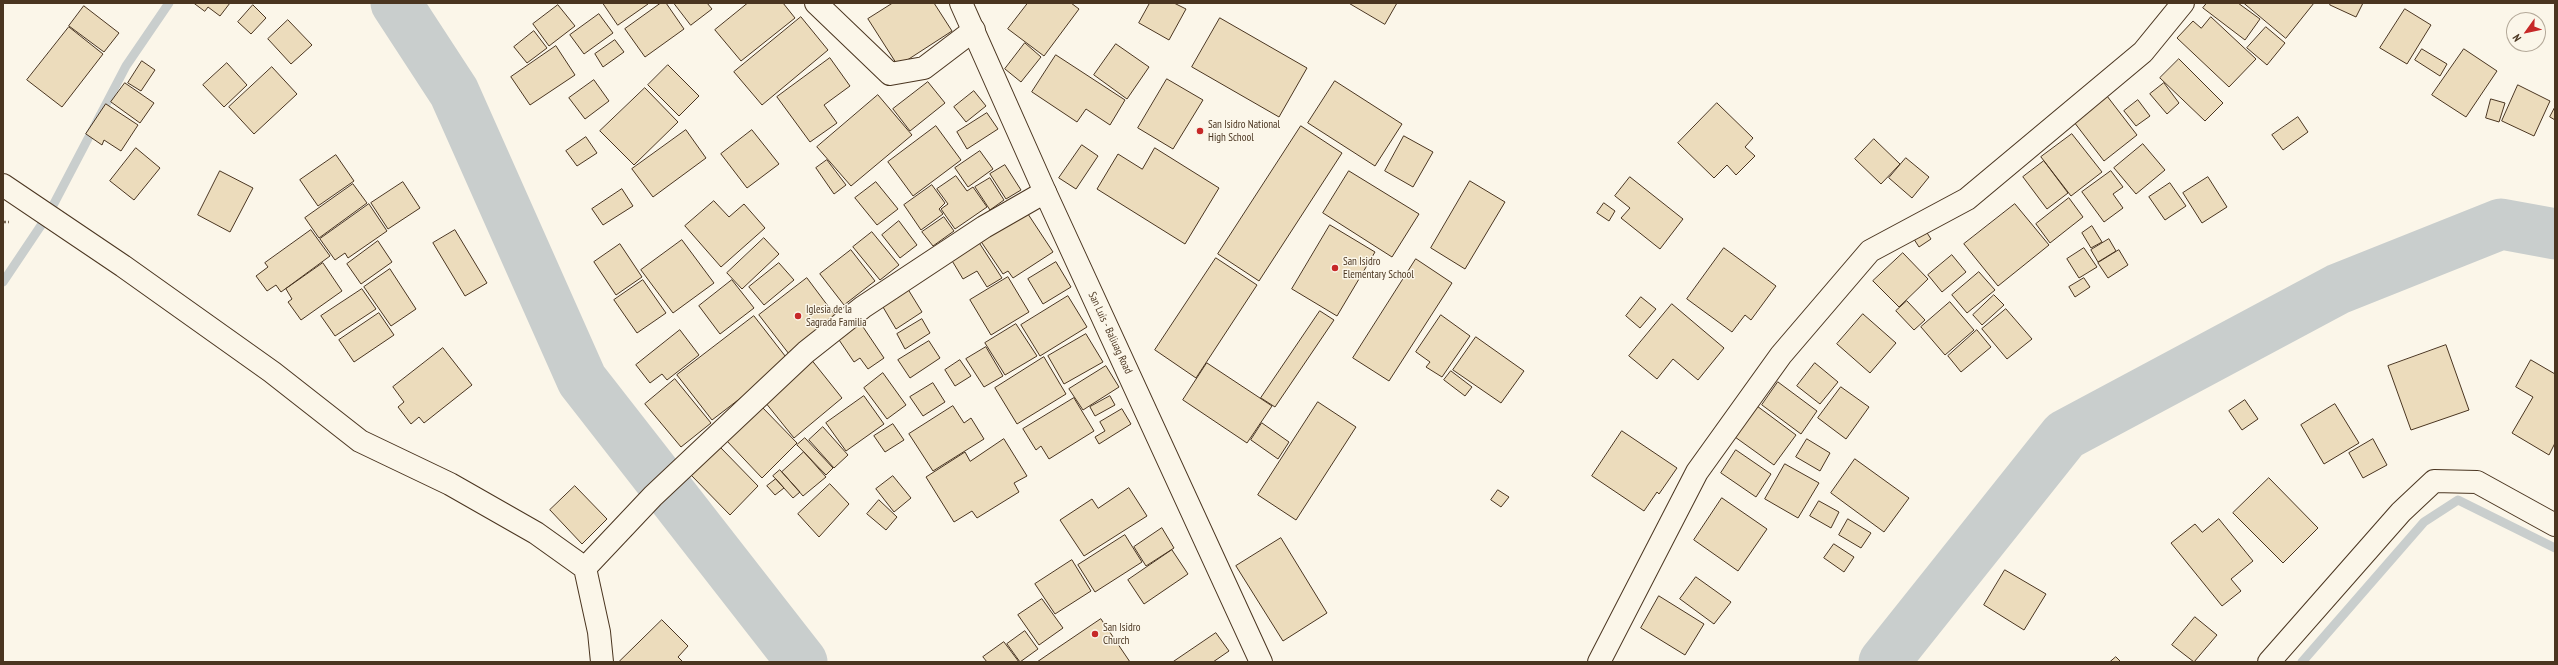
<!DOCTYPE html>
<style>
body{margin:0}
#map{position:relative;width:2558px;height:665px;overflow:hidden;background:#fbf6e9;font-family:"PT Sans Narrow",sans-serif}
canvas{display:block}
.frame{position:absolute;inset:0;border:4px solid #4a3520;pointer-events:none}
.north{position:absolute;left:2506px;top:12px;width:40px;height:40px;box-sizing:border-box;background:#fbf6e9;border:1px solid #b4a999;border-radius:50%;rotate:237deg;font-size:11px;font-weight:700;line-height:16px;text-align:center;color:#4a3520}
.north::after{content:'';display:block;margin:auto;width:14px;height:18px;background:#c62828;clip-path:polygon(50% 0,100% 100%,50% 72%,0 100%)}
</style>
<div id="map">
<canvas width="2558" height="665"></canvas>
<div class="frame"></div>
<div class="north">N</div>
</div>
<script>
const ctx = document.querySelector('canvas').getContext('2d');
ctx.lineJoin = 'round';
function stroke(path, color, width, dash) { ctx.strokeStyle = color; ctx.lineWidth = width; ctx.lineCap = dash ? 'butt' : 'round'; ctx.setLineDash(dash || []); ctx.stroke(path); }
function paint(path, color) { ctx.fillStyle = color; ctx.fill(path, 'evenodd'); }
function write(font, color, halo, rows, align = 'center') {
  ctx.font = font + ' "PT Sans Narrow",sans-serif'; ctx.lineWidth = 3; ctx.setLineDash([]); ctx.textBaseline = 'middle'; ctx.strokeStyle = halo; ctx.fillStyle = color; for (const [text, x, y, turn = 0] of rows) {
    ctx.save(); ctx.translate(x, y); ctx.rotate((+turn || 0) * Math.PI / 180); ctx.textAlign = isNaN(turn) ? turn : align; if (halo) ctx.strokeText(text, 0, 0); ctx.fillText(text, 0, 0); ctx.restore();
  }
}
const stream = new Path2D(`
 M 3,282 L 48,215 L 126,66 L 169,3
 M 2302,662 L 2424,522 L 2458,500 L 2555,548`);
const river = new Path2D(`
 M 396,3 L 454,92 L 582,380 L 802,662
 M 1884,662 L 2065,435 L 2338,289 L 2501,224 L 2555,234`);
const building = new Path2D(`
 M 194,3 L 230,3 L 220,16 L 208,7 L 205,11 Z
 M 603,3 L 648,3 L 648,4 L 618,25 Z
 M 661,3 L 666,3 L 684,29 L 645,57 L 625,29 Z
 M 674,3 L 707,3 L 712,9 L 691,25 Z
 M 748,3 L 783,3 L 795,18 L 741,61 L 715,30 Z
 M 893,3 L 934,3 L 952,31 L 898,66 L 868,19 Z
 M 1028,3 L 1071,3 L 1079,9 L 1044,56 L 1008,29 Z
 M 1150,3 L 1174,3 L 1186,9 L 1169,40 L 1139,23 Z
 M 1349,3 L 1397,3 L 1385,24 Z
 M 2207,3 L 2238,3 L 2260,19 L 2245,40 L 2203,8 Z
 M 2244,3 L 2314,3 L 2286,38 Z
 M 2331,3 L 2363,3 L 2356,17 L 2330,5 Z
 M 253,5 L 266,18 L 251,34 L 238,22 Z
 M 558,5 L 575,26 L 549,46 L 533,24 Z
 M 84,6 L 119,33 L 104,52 L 69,26 Z
 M 2405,9 L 2431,25 L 2407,64 L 2380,48 Z
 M 599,14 L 613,33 L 584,54 L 570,35 Z
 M 801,17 L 828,50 L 762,105 L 734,72 Z
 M 2211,17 L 2256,59 L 2229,87 L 2177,38 L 2193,21 L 2201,28 Z
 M 1220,18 L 1307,68 L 1279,117 L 1192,67 Z
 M 288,20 L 312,45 L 291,64 L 268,39 Z
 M 69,27 L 103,54 L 62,107 L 27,80 Z
 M 2266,27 L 2285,43 L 2267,65 L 2247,48 Z
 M 534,31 L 547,48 L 527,63 L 514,47 Z
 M 615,40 L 624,52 L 603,67 L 595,54 Z
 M 1025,43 L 1041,57 L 1021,82 L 1005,69 Z
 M 1116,44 L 1149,67 L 1127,99 L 1094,75 Z
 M 556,46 L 575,75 L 530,105 L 511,77 Z
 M 2422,49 L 2447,64 L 2440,76 L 2415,60 Z
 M 2464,49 L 2497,71 L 2466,117 L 2432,95 Z
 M 1056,55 L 1125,100 L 1110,125 L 1086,109 L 1077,122 L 1032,92 Z
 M 830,58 L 850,86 L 824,105 L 837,123 L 810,142 L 777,97 Z
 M 2179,59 L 2223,103 L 2205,121 L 2160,78 Z
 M 142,61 L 155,70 L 141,91 L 128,83 Z
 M 227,63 L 247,85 L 224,107 L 203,85 Z
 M 668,65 L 699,96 L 679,116 L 648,85 Z
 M 272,67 L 297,94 L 254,134 L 229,107 Z
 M 1167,79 L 1203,100 L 1173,149 L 1138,128 Z
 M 594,80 L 609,101 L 585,119 L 569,98 Z
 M 1335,81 L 1402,124 L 1375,166 L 1308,123 Z
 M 928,82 L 945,103 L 910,131 L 893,109 Z
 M 125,83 L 154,103 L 140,123 L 111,102 Z
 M 2164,83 L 2179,103 L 2167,114 L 2150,94 Z
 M 2518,85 L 2550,101 L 2534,136 L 2502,121 Z
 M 645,88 L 678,122 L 634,165 L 600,131 Z
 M 974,91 L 986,106 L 966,122 L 954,107 Z
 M 878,95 L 912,135 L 851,186 L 817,147 Z
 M 2107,96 L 2137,135 L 2104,161 L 2074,122 Z
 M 2491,99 L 2505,103 L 2499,122 L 2486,118 Z
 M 2138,100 L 2150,116 L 2136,126 L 2124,111 Z
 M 1717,103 L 1753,138 L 1745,147 L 1755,156 L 1736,175 L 1727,165 L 1714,178 L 1678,143 Z
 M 106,104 L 138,125 L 121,151 L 104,140 L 102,145 L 86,134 Z
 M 2555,107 L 2555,120 L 2550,117 Z
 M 987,113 L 998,129 L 967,149 L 957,132 Z
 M 2298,117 L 2308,132 L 2283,150 L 2272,135 Z
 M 936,126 L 961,160 L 913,196 L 888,162 Z
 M 1301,126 L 1342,153 L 1259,281 L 1218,254 Z
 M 686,130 L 706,158 L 653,197 L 632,169 Z
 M 752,130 L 779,164 L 747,188 L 721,154 Z
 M 2072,134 L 2102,172 L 2071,196 L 2041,157 Z
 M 1404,136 L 1433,152 L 1413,187 L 1385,171 Z
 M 586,137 L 597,153 L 577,166 L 566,151 Z
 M 1874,139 L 1900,164 L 1881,184 L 1855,159 Z
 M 2143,144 L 2165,170 L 2136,194 L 2114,168 Z
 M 1082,145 L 1098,156 L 1076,189 L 1059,178 Z
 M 136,148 L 160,168 L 134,200 L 110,181 Z
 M 1155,148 L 1219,188 L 1185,244 L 1097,189 L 1118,154 L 1142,169 Z
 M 980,151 L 993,169 L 968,187 L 955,168 Z
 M 336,155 L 354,181 L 318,206 L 300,180 Z
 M 1906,158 L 1929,177 L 1912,198 L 1889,178 Z
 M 827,160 L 846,185 L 834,194 L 816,168 Z
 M 2044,161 L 2068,193 L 2047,209 L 2023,177 Z
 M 1005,165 L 1021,190 L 1006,199 L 990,174 Z
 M 220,171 L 253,188 L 230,232 L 198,215 Z
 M 1349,171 L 1419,214 L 1392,257 L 1323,213 Z
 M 2111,171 L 2123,187 L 2113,194 L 2123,208 L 2104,222 L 2082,192 Z
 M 956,176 L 967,191 L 973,187 L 987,207 L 955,229 L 941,209 L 948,204 L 937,189 Z
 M 1630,177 L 1683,219 L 1660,249 L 1621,218 L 1630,208 L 1615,196 Z
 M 2208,177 L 2227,207 L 2202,223 L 2183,193 Z
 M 990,178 L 1004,200 L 990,210 L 975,187 Z
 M 1470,181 L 1505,202 L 1465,269 L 1431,248 Z
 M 403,182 L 420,208 L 388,229 L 371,203 Z
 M 876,182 L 898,209 L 877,225 L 855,198 Z
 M 2170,183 L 2186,206 L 2165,220 L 2149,197 Z
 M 353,184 L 367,203 L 319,238 L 305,218 Z
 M 932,185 L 945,203 L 939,209 L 943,214 L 921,230 L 904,205 Z
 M 622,189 L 633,206 L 603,225 L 592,209 Z
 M 2069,198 L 2083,217 L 2050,243 L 2036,224 Z
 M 714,201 L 729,217 L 744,204 L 765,228 L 721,267 L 685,226 Z
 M 1604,203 L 1615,211 L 1609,221 L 1597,213 Z
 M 369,204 L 387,231 L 348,258 L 345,253 L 335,260 L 320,239 Z
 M 2015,204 L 2049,245 L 1998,286 L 1964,244 Z
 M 1026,211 L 1053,252 L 1013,278 L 1008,271 L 1003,274 L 980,240 Z
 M 944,217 L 954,231 L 933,246 L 922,232 Z
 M 899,221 L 917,245 L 900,258 L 882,235 Z
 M 1330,225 L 1375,252 L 1337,316 L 1292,289 Z
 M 1922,225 L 1931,239 L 1919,247 L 1910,233 Z
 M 2092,226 L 2102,242 L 2091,248 L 2082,233 Z
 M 311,230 L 330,256 L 281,292 L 276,285 L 267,291 L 256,276 L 268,267 L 265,263 Z
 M 455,230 L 487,283 L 465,296 L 433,243 Z
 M 872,232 L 899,265 L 880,280 L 853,247 Z
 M 764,238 L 779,254 L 742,289 L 727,273 Z
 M 2109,239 L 2116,251 L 2098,262 L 2091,250 Z
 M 682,240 L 714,283 L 673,313 L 641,270 Z
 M 378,241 L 392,262 L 361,284 L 347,264 Z
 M 978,241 L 1002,278 L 987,287 L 977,271 L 963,279 L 951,259 Z
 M 620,244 L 642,277 L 616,295 L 594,262 Z
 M 1724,248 L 1776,286 L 1751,320 L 1745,315 L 1732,332 L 1687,299 Z
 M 2084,248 L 2097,267 L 2079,278 L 2067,259 Z
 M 851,250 L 875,281 L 844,305 L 820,274 Z
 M 2119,250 L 2128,265 L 2108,278 L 2098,263 Z
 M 1903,253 L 1928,279 L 1899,307 L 1873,281 Z
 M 1952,255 L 1966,272 L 1942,292 L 1928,275 Z
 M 1216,258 L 1257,285 L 1196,378 L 1155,350 Z
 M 1416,259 L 1452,283 L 1389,381 L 1353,358 Z
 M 1056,262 L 1071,287 L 1043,304 L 1028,279 Z
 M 323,263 L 342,291 L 301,320 L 288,302 L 292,299 L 286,289 Z
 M 779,263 L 794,280 L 764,305 L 749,287 Z
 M 390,269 L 416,309 L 391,326 L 364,287 Z
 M 1979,272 L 1995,290 L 1967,313 L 1952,295 Z
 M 1008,277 L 1029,312 L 991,335 L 970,300 Z
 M 807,278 L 837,318 L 789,354 L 759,315 Z
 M 2084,278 L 2090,287 L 2075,297 L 2069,287 Z
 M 643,280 L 666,313 L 637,333 L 614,300 Z
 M 732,280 L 754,308 L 720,334 L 699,306 Z
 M 906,286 L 922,312 L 896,329 L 880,302 Z
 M 362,289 L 376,309 L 335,336 L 321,316 Z
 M 1994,295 L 2004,305 L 1982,325 L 1973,315 Z
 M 1068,296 L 1087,327 L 1040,356 L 1021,325 Z
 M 1641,297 L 1656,309 L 1640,328 L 1626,316 Z
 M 1907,301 L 1925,320 L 1914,330 L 1896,311 Z
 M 1950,302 L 1974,330 L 1945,355 L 1921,327 Z
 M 1672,304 L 1724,348 L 1698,380 L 1673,359 L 1657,379 L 1629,356 Z
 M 2006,309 L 2032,339 L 2007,359 L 1982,329 Z
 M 1320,311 L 1334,320 L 1275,407 L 1261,398 Z
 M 379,313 L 394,335 L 354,362 L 339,340 Z
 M 1863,314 L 1896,343 L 1870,373 L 1837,344 Z
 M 1441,315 L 1470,336 L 1442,377 L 1426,367 L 1430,362 L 1416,352 Z
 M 754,316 L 789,361 L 712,420 L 677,375 Z
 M 857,318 L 884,358 L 868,369 L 860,358 L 854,362 L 835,334 Z
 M 922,319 L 930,333 L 905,349 L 897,334 Z
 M 1016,324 L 1037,356 L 1005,375 L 985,343 Z
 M 680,330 L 699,355 L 667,380 L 662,374 L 650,383 L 636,365 Z
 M 1977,330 L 1991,347 L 1961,372 L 1948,356 Z
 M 1086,334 L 1103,362 L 1064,384 L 1048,356 Z
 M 1476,337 L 1524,371 L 1501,403 L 1453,370 Z
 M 929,341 L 940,358 L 910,378 L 898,360 Z
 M 2446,345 L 2469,410 L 2411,430 L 2388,366 Z
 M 986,347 L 1003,376 L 984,387 L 966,359 Z
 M 443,348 L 472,385 L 424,423 L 419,417 L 411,424 L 398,407 L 404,402 L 393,387 Z
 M 1044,357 L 1066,394 L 1017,424 L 995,388 Z
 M 810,358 L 842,398 L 794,438 L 761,397 Z
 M 960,360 L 971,376 L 955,386 L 945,370 Z
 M 2531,360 L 2555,374 L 2555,443 L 2549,455 L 2512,433 L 2533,397 L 2516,387 Z
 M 1207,363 L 1272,406 L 1247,443 L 1183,400 Z
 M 1815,363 L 1838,382 L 1820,404 L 1797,386 Z
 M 1106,366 L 1119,387 L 1083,410 L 1069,389 Z
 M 1451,371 L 1472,387 L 1465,396 L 1444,380 Z
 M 883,373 L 906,405 L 887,419 L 864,388 Z
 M 675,379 L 711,423 L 681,447 L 645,404 Z
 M 1778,382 L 1817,411 L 1801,434 L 1762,405 Z
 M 933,383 L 945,402 L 923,416 L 910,397 Z
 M 1841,387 L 1869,407 L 1846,439 L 1818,418 Z
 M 864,396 L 884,424 L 846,451 L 826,423 Z
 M 1110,396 L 1115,405 L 1095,416 L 1090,407 Z
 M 1074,398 L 1094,431 L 1049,459 L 1041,446 L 1036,450 L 1023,429 Z
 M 2245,400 L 2258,419 L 2242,430 L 2229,411 Z
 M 1318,402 L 1356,427 L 1296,520 L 1258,495 Z
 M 2335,404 L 2359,443 L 2324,464 L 2301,425 Z
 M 761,406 L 797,443 L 762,478 L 726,440 Z
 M 953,406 L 964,423 L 971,418 L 984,439 L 933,471 L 909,434 Z
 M 1757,406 L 1796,435 L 1774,465 L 1735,437 Z
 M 1122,409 L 1131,424 L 1099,444 L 1095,437 L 1105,431 L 1100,422 Z
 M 1262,423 L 1289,442 L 1278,459 L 1251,440 Z
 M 893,424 L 904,440 L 885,452 L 874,436 Z
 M 823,427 L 848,455 L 834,468 L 809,440 Z
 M 1622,431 L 1677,468 L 1659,494 L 1657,492 L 1644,511 L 1592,476 Z
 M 805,438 L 833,468 L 826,475 L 797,445 Z
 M 1004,439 L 1027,476 L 1014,483 L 1019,492 L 977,518 L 972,511 L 954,522 L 926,477 L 965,452 L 970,461 Z
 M 1807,439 L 1830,453 L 1820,471 L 1796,457 Z
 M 2373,439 L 2387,465 L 2363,478 L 2349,453 Z
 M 720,447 L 758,486 L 730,515 L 691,475 Z
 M 1736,450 L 1771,474 L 1756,497 L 1721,473 Z
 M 804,452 L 826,477 L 803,496 L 782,472 Z
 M 1855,459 L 1909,498 L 1884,532 L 1831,493 Z
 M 1785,464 L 1819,483 L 1798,518 L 1765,499 Z
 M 780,470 L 800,492 L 793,498 L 773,476 Z
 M 893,476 L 911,498 L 894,512 L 876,489 Z
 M 2269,478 L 2318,528 L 2283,563 L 2233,513 Z
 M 776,479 L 784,488 L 775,495 L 767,486 Z
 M 830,484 L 849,504 L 819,537 L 798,514 Z
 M 575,486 L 607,519 L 582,544 L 550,510 Z
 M 1129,488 L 1147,516 L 1084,556 L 1060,520 L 1092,499 L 1098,508 Z
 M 1498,490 L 1509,497 L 1501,507 L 1491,500 Z
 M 1722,498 L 1767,529 L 1738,571 L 1694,540 Z
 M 879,500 L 897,517 L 886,530 L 867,514 Z
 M 1819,501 L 1839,512 L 1831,528 L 1810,516 Z
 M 1848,519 L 1871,533 L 1861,548 L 1839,535 Z
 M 2219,519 L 2253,561 L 2231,579 L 2241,591 L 2222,606 L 2171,543 L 2195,524 L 2202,532 Z
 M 1162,528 L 1174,548 L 1146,566 L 1134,547 Z
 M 1125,535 L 1142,562 L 1095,592 L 1078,565 Z
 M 1281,538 L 1327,613 L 1283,641 L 1236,566 Z
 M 1834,544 L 1854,557 L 1844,572 L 1824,558 Z
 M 1172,550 L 1188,574 L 1144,604 L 1128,580 Z
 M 1072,560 L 1091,591 L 1055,614 L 1035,584 Z
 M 2005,570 L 2046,594 L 2024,630 L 1984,605 Z
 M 1696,577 L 1731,602 L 1714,624 L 1680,599 Z
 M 1659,596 L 1704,624 L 1685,655 L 1641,628 Z
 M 1042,599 L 1063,628 L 1039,645 L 1018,615 Z
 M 2195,617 L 2217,635 L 2194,662 L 2172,645 Z
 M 1101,619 L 1130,662 L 1037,662 L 1056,649 Z
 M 662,620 L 688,646 L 678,657 L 683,662 L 619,662 Z
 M 1025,631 L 1038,649 L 1020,662 L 1007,644 Z
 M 1216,633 L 1229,651 L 1213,662 L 1173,662 Z
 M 1004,642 L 1019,662 L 987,662 L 983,657 Z
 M 2116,657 L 2121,662 L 2110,662 Z`);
const path = new Path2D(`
 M 3,222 L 9,222`);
const minor = new Path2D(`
 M 816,3 L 890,74 L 924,68 L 974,30
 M 3,185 L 123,266 L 272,372 L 360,441 L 450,484 L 536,533 L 585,568 L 599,632 L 602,662
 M 585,568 L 653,496 L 806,352 L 863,307 L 984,227 L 1045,192
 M 1599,662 L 1697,472 L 1781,355 L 1870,251 L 1967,199 L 2143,52 L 2183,3
 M 2269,662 L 2401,512 L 2434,481 L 2477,482 L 2555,525`);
const major = new Path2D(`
 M 961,3 L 1045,192 L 1261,662`);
const markers = [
 [1200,131,4,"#c62828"],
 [1335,268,4,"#c62828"],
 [798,316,4,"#c62828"],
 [1095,634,4,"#c62828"]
];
const poiNames = [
 ["San Isidro National",1208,125],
 ["High School",1208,138],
 ["San Isidro",1343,262],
 ["Elementary School",1343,275],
 ["Iglesia de la",806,310],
 ["Sagrada Familia",806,323],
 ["San Isidro",1103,628],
 ["Church",1103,641]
];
const streetNames = [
 ["San Luis - Baliuag Road",1110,333,65]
];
stroke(stream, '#c9cecd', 9);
stroke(river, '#c9cecd', 51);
paint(building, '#ecdcbc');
stroke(building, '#4a3520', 1);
stroke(minor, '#4a3520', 24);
stroke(major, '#4a3520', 24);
stroke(path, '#7f6f5c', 2.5, [3, 2]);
stroke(minor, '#fbf6e9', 22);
stroke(major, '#fbf6e9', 22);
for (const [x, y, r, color] of markers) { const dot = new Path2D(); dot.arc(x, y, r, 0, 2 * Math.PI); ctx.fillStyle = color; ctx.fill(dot); stroke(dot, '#fbf6e9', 1.5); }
write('11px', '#4a3520', '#fbf6e9', poiNames, 'left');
write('11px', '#4a3520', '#fbf6e9', streetNames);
</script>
